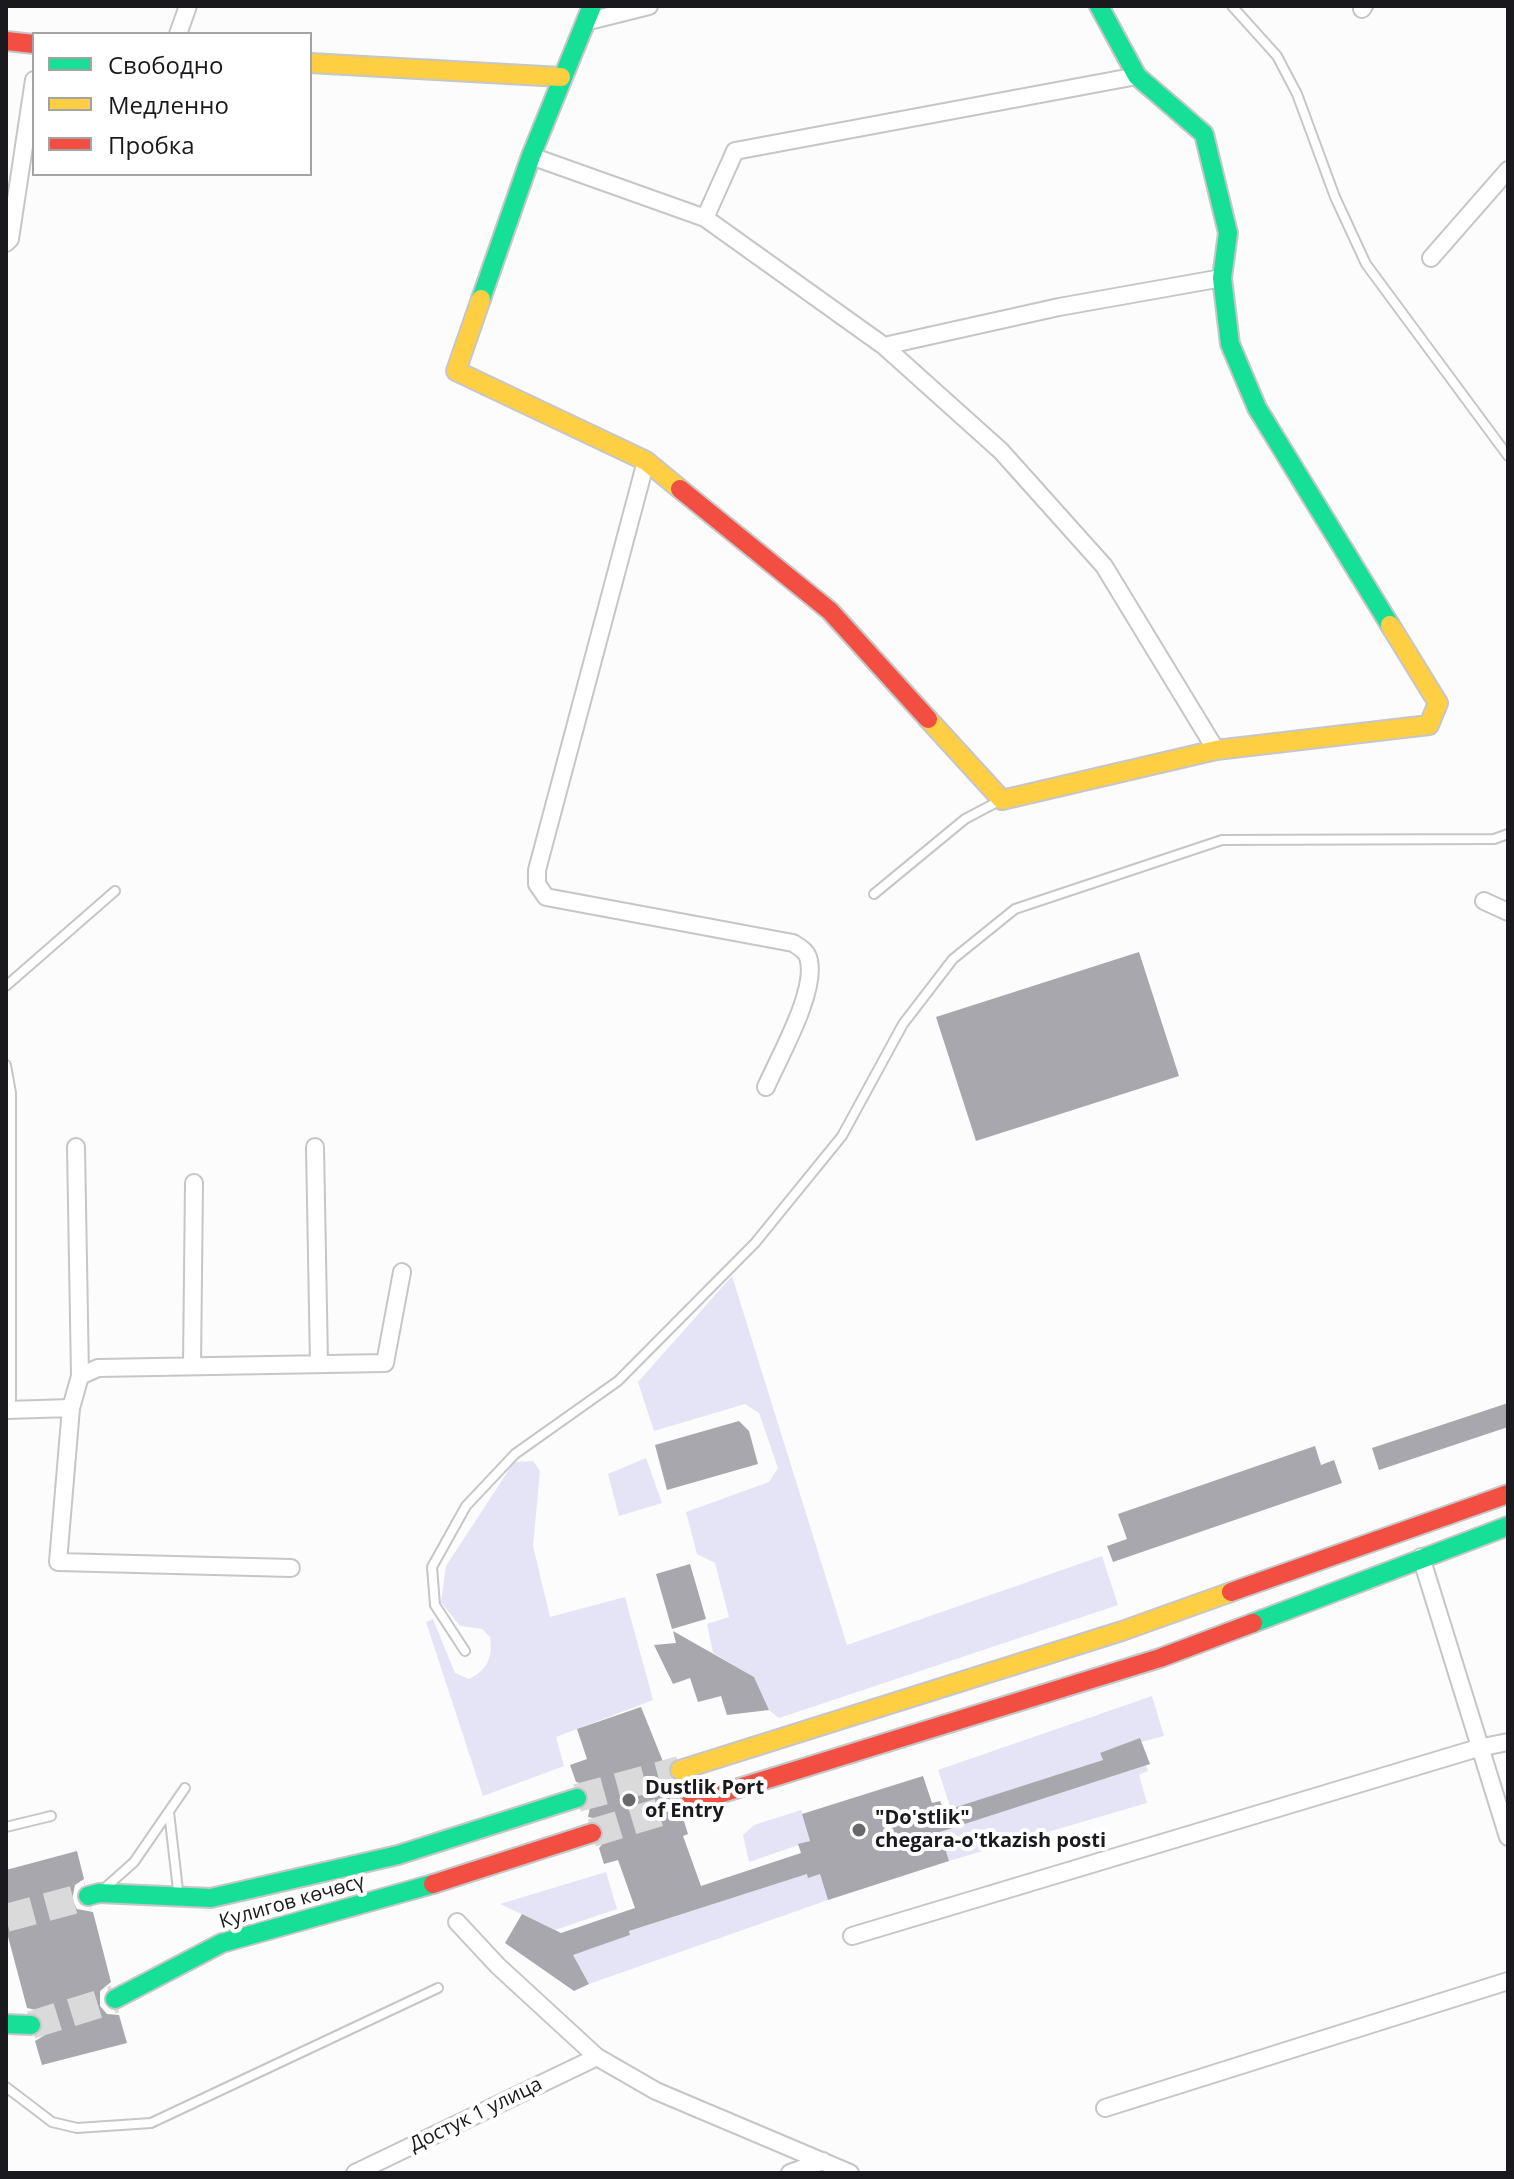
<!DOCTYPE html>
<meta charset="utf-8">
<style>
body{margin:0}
#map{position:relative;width:1514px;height:2179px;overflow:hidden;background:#fcfcfc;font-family:"Open Sans",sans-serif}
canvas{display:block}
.frame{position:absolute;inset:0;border:8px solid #1a1a1e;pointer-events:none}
.legend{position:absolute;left:32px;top:32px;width:280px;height:144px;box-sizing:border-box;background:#fff;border:2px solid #a3a3a5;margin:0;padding:10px 14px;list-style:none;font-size:24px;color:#1a1a1e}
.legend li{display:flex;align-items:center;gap:16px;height:40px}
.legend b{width:40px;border:2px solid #a3a3a5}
</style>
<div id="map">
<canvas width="1514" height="2179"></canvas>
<div class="frame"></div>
<ul class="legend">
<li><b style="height:10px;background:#16e098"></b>Свободно</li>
<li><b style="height:10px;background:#ffcf43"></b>Медленно</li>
<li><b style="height:10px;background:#f24e42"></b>Пробка</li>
</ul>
</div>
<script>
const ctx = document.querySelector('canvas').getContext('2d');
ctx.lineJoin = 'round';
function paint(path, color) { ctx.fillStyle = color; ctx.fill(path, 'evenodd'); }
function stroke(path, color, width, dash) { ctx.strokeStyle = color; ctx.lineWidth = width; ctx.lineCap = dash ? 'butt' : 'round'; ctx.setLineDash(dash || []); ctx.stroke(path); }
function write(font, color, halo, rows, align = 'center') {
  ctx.font = font + ' "Open Sans",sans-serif'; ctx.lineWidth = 8; ctx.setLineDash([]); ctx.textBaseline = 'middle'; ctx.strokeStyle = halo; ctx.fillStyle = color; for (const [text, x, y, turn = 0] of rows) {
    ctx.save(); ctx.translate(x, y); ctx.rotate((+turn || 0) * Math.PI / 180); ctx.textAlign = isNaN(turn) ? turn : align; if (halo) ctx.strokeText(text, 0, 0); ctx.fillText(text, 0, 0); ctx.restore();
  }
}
const green = new Path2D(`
 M 732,1276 L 847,1645 L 1102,1556 L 1118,1605 L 779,1718 L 769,1710 L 754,1677 L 713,1653 L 707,1624 L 729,1617 L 715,1563 L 697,1554 L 686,1512 L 769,1482 L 778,1468 L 759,1413 L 745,1404 L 654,1431 L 638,1382 Z
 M 646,1458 L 662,1503 L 619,1516 L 608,1474 Z
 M 533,1461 L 540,1471 L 533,1546 L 550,1617 L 625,1597 L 653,1700 L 556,1737 L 564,1766 L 483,1796 L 426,1622 L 433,1619 L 455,1673 L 469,1679 C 488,1670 493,1656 490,1637 L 482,1629 L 460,1626 L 441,1602 L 446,1566 L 514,1462 Z
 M 1152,1696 L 1164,1736 L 1100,1753 L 1103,1760 L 951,1809 L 938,1770 Z
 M 1146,1765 L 1148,1771 L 1139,1775 L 1147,1803 L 949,1861 L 940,1832 Z
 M 801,1810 L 810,1841 L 749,1862 L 743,1835 L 754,1825 Z
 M 606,1872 L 617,1909 L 555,1930 L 500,1904 Z
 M 807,1874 L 820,1874 L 828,1900 L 589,1984 L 569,1948 L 588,1950 L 630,1935 L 629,1931 Z`);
const building = new Path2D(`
 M 1139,952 L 1179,1076 L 976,1141 L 936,1017 Z
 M 1508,1403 L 1508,1427 L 1379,1470 L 1372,1448 Z
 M 739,1421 L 749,1431 L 758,1464 L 667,1490 L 655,1445 Z
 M 1315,1446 L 1321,1465 L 1334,1460 L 1342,1483 L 1113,1562 L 1107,1546 L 1127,1539 L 1118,1514 Z
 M 690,1564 L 706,1619 L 672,1629 L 656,1574 Z
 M 673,1631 L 754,1677 L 769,1710 L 727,1715 L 721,1696 L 698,1702 L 690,1678 L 673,1684 L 654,1645 L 676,1643 Z
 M 641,1707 L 664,1764 L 664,1776 L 675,1796 L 674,1809 L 683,1818 L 688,1834 L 683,1836 L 701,1886 L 801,1853 L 798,1844 L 810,1841 L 802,1814 L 923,1776 L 932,1803 L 940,1801 L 944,1811 L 1103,1760 L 1100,1753 L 1140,1738 L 1150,1764 L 940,1832 L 949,1861 L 828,1900 L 820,1874 L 808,1878 L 807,1874 L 629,1931 L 630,1935 L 573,1955 L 589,1984 L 574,1991 L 505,1943 L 522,1914 L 561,1933 L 635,1908 L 618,1860 L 604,1864 L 599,1848 L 608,1837 L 608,1827 L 603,1820 L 588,1817 L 593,1792 L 588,1785 L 576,1782 L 570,1765 L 587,1759 L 577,1729 Z
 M 77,1851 L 84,1879 L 75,1885 L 72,1900 L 77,1909 L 93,1912 L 111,1982 L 100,1991 L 100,2006 L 107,2014 L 119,2015 L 127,2043 L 42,2065 L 35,2041 L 45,2035 L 48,2025 L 41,2011 L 27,2008 L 6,1929 L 6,1870 Z`);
const highwayTunnel = new Path2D(`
 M 577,1798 L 680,1770
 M 592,1833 L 690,1803
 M 6,1918 L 88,1896
 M 31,2025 L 115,1999`);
const lane = new Path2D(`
 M 1232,6 L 1277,56 L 1297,94 L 1335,197 L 1366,264 L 1508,456
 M 874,894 L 965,819 L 1001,800
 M 6,986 L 115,891
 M 6,1065 L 11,1093 L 11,1409
 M 465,1651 L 435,1605 L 432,1567 L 466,1506 L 515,1454 L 618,1381 L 755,1243 L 842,1136 L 903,1024 L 953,959 L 1015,909 L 1222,840 L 1494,839 L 1508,834
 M 169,1812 L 178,1890
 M 6,1827 L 51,1816
 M 106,1887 L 134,1862 L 185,1788
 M 6,2087 L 52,2122 L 77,2128 L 151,2123 L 438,1988`);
const street = new Path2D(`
 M 1362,9 L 1364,6
 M 585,22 L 649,6
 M 178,34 L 188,6
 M 531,156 L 705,218 L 884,346 L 1001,451 L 1104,566 L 1216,750
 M 705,218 L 735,151 L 1137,76
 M 6,243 L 10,239 L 34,80
 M 1431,258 L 1508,170
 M 884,346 L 1059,307 L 1222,278
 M 646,461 L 537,870 L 537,884 L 546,897 L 793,943 C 801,948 808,952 809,961 C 816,993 779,1057 766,1087
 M 1484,901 L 1508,912
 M 76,1147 L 80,1376
 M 315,1147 L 319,1364
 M 192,1366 L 194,1183
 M 6,1410 L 71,1408
 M 1421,1557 L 1508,1837
 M 291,1568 L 58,1562 L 71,1408 L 80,1376 L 98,1368 L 385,1363 L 402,1272
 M 457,1922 L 498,1966 L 597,2057 L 656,2091 L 850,2173
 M 852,1936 L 1478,1748 L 1508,1742
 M 1105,2108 L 1508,1981
 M 355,2173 L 597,2057
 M 790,2173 L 823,2161`);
const fast = new Path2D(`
 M 1099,6 L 1137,76 L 1204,134 L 1228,233 L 1222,278 L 1230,344 L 1257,408 L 1390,625
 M 481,299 L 531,156 L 592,6
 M 1253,1623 L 1508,1526
 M 88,1896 L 99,1893 L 211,1898 L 398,1855 L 577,1798
 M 115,1999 L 222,1943 L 433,1884
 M 6,2024 L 31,2025`);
const slow = new Path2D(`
 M 310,63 L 561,77
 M 481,299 L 456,371 L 646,461 L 680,489
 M 928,719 L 1002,800 L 1216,750 L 1429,725 L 1438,703 L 1390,625
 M 680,1770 L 1122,1631 L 1231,1592`);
const jam = new Path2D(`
 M 6,41 L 34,44
 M 680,489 L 830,611 L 928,719
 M 1231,1592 L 1508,1494
 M 690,1803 L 1160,1658 L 1253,1623
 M 433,1884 L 592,1833`);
const markers = [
 [629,1800,8,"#69696c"],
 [859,1830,8,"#69696c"]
];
const poiNames = [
 ["Dustlik Port",645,1788],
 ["of Entry",645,1811],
 ["\"Do'stlik\"",875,1818],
 ["chegara-o'tkazish posti",875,1841]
];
const streetNames = [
 ["Кулигов көчөсү",292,1902,-16],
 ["Достук 1 улица",476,2115,-26]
];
paint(green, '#e5e4f7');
paint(building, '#a7a7ad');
stroke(highwayTunnel, '#dadadb', 28, [28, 14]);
stroke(lane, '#c6c6c8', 12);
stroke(street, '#c6c6c8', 20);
stroke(fast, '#c6c6c8', 22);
stroke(slow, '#c6c6c8', 22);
stroke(jam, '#c6c6c8', 22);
stroke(lane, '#fff', 8);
stroke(street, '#fff', 16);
stroke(fast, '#16e098', 18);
stroke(slow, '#ffcf43', 18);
stroke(jam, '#f24e42', 18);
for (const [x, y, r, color] of markers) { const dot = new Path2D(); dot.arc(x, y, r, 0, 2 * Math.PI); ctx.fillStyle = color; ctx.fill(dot); stroke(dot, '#fff', 3); }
write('bold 20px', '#1a1a1e', '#fff', poiNames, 'left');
write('20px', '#1a1a1e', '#fff', streetNames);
</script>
